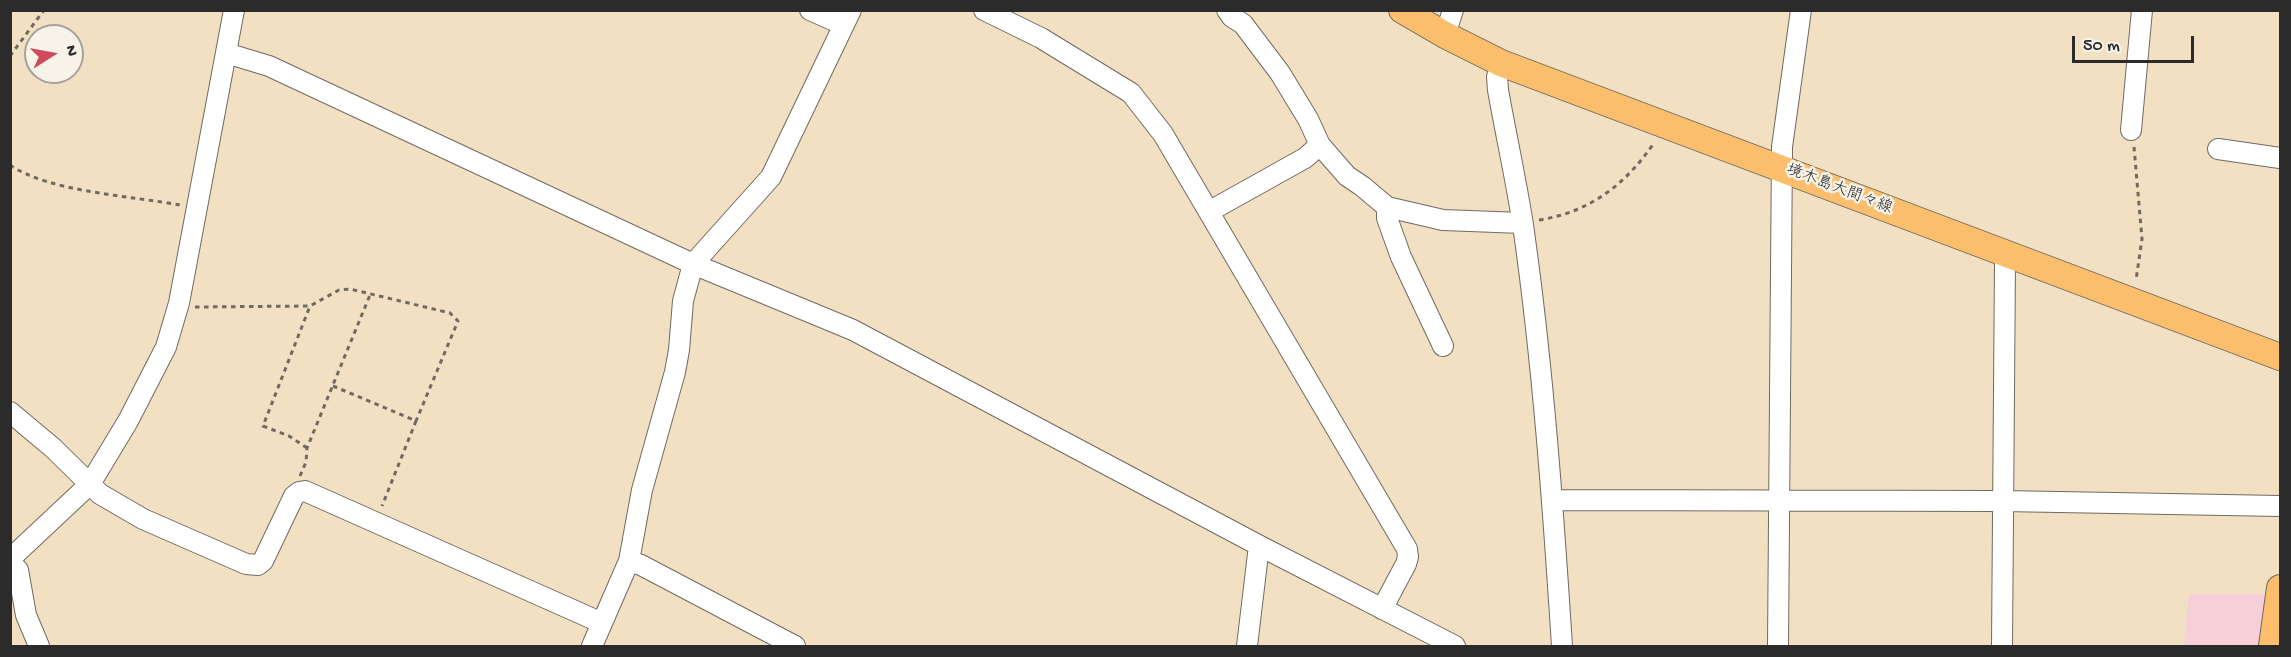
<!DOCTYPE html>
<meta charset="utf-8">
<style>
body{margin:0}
#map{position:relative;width:2291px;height:657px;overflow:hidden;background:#f2e0c3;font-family:"Gochi Hand",sans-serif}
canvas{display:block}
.frame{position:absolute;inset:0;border:12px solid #2b2b2b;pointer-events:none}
.north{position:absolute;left:24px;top:24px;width:60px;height:60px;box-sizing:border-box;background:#f7f3e8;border:2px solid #a5a39c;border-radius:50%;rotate:79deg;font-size:16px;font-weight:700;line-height:24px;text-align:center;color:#2b2b2b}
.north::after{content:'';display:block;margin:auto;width:21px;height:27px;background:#d1495b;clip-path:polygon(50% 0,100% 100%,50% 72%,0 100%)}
.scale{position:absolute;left:2072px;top:36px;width:122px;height:27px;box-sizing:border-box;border:3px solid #2b2b2b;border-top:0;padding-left:8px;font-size:18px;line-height:21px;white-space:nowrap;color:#2b2b2b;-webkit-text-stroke:4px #f7f3e8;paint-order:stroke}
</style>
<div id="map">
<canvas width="2291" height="657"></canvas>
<div class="frame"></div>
<div class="north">N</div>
<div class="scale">50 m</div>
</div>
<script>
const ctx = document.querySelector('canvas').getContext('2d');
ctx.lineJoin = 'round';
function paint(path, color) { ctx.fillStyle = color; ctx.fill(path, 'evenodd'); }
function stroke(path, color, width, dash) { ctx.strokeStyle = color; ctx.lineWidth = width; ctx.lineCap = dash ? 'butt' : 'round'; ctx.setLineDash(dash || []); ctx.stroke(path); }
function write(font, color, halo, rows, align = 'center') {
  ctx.font = font + ' "Gochi Hand","Klee One",sans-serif'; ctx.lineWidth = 5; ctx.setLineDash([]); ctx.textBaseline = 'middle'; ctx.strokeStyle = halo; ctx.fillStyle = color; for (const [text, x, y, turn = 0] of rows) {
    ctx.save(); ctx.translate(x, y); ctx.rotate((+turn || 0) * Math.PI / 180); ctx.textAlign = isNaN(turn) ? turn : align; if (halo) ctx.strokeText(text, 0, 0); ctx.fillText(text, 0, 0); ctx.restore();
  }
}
const built = new Path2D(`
 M 2189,594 L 2269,594 L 2262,646 L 2184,646 Z`);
const path = new Path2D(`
 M 10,56 L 44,10
 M 2134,147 L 2142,239 L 2136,280
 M 10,165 C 49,192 132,196 180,205
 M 1539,220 C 1590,212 1625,185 1654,143
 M 195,307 L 310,306 L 339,290 L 350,289 L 450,313 L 458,321 L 416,421
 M 333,386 L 416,421 L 382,506
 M 307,448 L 289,436 L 263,426 L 310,306
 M 300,476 L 306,462 L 307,448 L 370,295`);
const minor = new Path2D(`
 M 810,10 L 844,25
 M 984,10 L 1041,38 L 1131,93 L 1163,134 L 1407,549 L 1408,557 L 1406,564 L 1382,609
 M 1227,10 L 1232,17 L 1243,24 L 1280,73 L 1308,119 L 1320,145 L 1347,176 L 1362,186 L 1387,207 L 1443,220 L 1522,223
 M 1445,35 L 1453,10
 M 226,53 L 269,66 L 693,264 L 853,330 L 1262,547 L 1455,646
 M 1501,63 L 1497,77 L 1498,90 C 1506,135 1516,180 1523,225 C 1543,365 1553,506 1562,646
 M 2131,130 L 2142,10
 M 2218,149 L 2280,158
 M 1387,207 L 1387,218 L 1401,257 L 1443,346
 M 1210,211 L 1305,158 L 1320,145
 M 10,412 L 53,448 L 100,494 L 143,519 L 246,564 L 258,565 L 263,561 L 294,496 L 299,492 L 305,491 L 602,623
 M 1552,500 L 2003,501 L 2280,506
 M 10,559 L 90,484 L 128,421 L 166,347 L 179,303 L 234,10
 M 629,561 L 641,565 L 795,646
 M 10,562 L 18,570 L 26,615 L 39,646
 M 592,646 L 629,561 L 642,490 L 675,372 L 679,350 L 683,301 L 693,264 L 771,177 L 851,10
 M 1247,646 L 1258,554 L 1262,547
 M 1778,646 L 1782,147 L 1801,10
 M 2002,646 L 2005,262 L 2009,254`);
const major = new Path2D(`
 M 1402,10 L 1445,35 L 1501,63 L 2280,357
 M 2272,646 L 2280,588`);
const streetNames = [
 ["境木島大間々線",1839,190,21]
];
paint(built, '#f6cfd8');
stroke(minor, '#716a60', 22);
stroke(major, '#716a60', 28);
stroke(path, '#716a60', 3, [4.5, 4.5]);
stroke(minor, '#fff', 20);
stroke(major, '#fabe6d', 26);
write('16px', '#2b2b2b', '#f7f3e8', streetNames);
</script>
